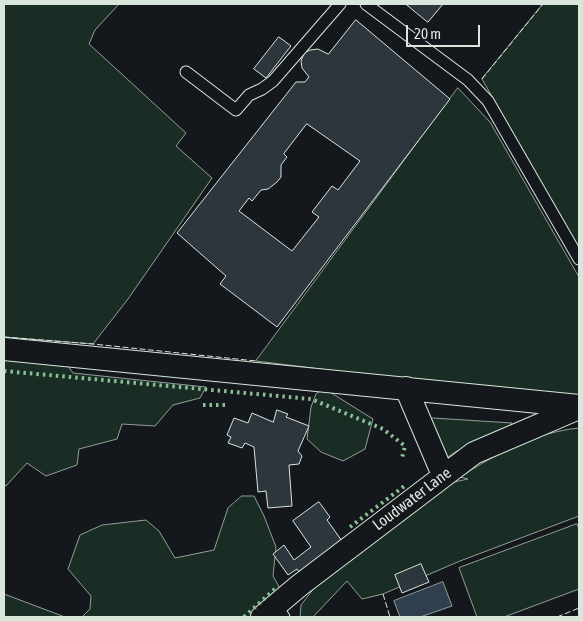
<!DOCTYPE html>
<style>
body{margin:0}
#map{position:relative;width:583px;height:621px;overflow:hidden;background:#14181c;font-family:"Asap Condensed",sans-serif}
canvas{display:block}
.frame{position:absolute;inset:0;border:5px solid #d8e6dc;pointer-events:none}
.scale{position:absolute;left:406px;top:25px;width:74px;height:22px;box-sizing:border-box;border:2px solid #d8e6dc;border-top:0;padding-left:6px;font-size:15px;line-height:18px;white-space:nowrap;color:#d8e6dc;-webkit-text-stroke:4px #14181c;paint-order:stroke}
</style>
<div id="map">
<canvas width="583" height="621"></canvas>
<div class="frame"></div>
<div class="scale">20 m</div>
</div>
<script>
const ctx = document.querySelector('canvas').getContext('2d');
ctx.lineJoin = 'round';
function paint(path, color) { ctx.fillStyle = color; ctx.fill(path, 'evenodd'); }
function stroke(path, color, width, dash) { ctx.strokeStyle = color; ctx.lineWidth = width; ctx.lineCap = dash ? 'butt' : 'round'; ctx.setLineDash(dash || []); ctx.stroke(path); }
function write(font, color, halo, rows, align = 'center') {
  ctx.font = font + ' "Asap Condensed",sans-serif'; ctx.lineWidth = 4; ctx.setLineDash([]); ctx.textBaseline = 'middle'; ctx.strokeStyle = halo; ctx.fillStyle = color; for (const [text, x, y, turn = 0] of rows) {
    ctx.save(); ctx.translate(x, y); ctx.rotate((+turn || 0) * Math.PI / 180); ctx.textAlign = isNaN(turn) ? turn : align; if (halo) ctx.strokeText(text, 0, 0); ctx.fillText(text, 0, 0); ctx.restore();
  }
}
const green = new Path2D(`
 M 4,4 L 119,4 L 95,30 L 89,44 L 186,133 L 176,146 L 212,178 L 128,299 L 93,344 L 4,337 Z
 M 543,4 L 579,4 L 579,248 L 482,79 Z
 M 458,88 L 490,122 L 579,277 L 579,401 L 256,361 Z
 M 59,353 L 73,373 L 206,387 L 200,398 L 173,405 L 155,426 L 122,424 L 117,439 L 79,449 L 77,465 L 46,476 L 27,463 L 6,486 L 4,485 L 4,355 Z
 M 325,389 L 373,419 L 365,449 L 343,461 L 321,452 L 307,439 L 311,407 L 316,394 Z
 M 433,418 L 512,423 L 507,432 L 457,451 L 445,459 L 427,420 Z
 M 579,428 L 579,516 L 460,561 L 383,594 L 362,599 L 347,581 L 313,617 L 300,617 L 301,605 L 318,583 L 454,482 L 468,479 L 460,477 C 496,454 536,432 579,428 Z
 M 242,496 L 254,496 L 264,516 L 276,547 L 273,576 L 282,592 L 254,617 L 82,617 L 90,609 L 91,596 L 68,569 L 80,535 L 102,525 L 146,520 L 159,531 L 175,558 L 214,550 L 228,508 Z
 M 577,524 L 579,529 L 579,589 L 504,617 L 477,617 L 459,568 Z
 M 4,594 L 65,617 L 4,617 Z`);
const water = new Path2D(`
 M 443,582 L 452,606 L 420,617 L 400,617 L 394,601 Z`);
const building = new Path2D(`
 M 406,4 L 443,4 L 428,22 Z
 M 356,20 L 450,99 L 277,327 L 220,284 L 226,276 L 177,233 L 296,82 L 305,82 L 309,77 L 302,68 L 301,61 L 304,53 L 310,50 L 318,49 L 328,54 ZM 307,124 L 360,161 L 338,190 L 332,186 L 312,212 L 319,217 L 292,251 L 239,211 L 249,198 L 252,201 L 261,190 L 268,189 L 277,182 L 281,177 L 281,165 L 287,157 L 284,154 Z
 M 279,37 L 291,46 L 266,78 L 254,69 Z
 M 277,410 L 288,414 L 286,417 L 309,426 L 298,451 L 302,456 L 299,464 L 289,465 L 292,506 L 268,508 L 266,491 L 258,492 L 254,447 L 245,443 L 242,448 L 228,443 L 231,437 L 227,435 L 234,418 L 248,423 L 252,413 L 273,422 Z
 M 319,502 L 330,517 L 327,520 L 342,541 L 299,572 L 297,569 L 288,575 L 273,554 L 284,545 L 294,560 L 311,547 L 293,521 Z
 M 421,564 L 429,582 L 402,593 L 395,575 Z`);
const service = new Path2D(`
 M 366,4 L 468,80 L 488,101 L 579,259
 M 186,72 L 236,110 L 249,95 L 262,89 L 273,81 L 340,4
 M 276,605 L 284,617`);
const minor = new Path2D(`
 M 4,349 L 579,406
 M 406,388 L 443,475
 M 262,617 L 300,585 L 474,453 L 579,408`);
const hedge = new Path2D(`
 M 4,371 L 311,399 L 383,429 L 405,446 L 402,458
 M 203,405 L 228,405
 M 350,527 L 407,484
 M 244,617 L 277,587`);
const fence = new Path2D(`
 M 482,79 L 543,4
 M 4,337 L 93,344 L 256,361
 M 383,594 L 390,617
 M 557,617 L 579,608`);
const streetNames = [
 ["Loudwater Lane",412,499,-37]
];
paint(green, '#1a2d24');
stroke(green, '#939e99', 1);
paint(water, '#2f3f4d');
stroke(water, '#939e99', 1);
paint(building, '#2c363c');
stroke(building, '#d8e6dc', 1);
stroke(service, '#d8e6dc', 13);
stroke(minor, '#d8e6dc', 24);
stroke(service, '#14181c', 11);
stroke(minor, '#14181c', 22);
stroke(hedge, '#8ac095', 4, [2.5, 4]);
stroke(fence, '#d8e6dc', 1, [6, 2.5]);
write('16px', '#d8e6dc', '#14181c', streetNames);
</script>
